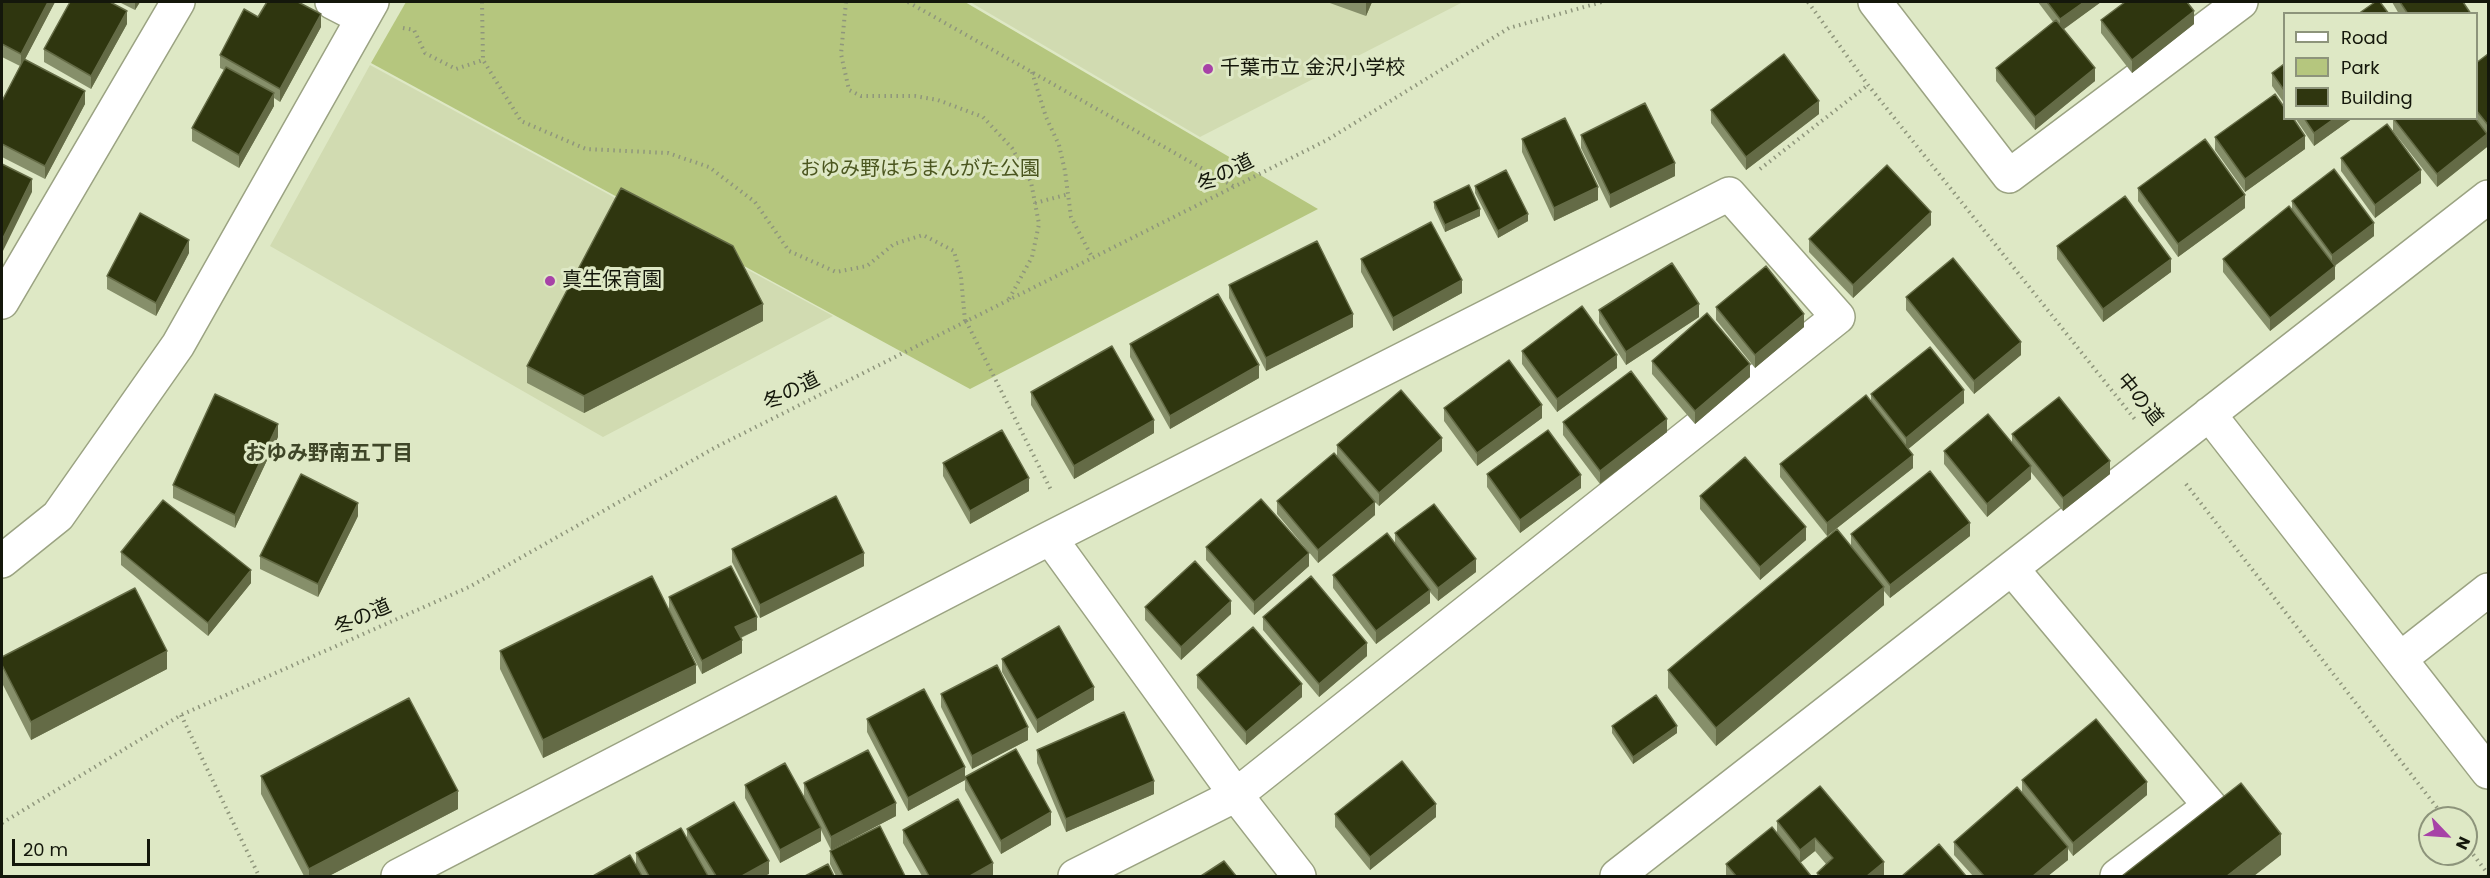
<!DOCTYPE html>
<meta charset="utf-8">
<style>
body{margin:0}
#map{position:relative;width:2490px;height:878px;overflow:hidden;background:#dee8c5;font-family:Poppins,sans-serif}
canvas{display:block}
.frame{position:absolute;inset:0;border:3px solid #14170b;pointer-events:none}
.legend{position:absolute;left:2283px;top:12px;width:195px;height:108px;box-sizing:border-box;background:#dee8c5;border:2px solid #8d947b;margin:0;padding:8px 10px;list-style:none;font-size:18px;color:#14170b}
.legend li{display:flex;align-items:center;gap:12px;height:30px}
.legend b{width:30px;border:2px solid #8d947b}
.north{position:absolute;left:2418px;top:806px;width:60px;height:60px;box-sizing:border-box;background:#dee8c5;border:2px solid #8d947b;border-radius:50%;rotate:115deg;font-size:16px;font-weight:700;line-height:24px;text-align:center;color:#14170b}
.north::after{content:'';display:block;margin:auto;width:21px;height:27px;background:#a742a7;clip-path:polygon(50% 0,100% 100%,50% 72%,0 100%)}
.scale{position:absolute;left:12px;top:839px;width:138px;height:27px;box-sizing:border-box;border:3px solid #14170b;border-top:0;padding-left:8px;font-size:18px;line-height:21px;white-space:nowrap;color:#14170b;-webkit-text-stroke:4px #dee8c5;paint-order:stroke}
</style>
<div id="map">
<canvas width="2490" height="878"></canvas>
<div class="frame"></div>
<ul class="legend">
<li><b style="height:8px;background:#fff"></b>Road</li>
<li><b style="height:16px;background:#b5c67e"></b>Park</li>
<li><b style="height:16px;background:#2f360f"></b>Building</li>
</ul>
<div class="north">N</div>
<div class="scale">20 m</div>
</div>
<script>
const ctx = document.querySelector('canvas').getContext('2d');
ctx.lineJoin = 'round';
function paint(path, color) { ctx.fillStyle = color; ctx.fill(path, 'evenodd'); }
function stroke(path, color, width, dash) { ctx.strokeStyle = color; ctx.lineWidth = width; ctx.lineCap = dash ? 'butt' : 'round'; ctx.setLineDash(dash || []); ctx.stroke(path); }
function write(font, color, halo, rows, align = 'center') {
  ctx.font = font + ' Poppins,"Noto Sans JP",sans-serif'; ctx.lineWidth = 6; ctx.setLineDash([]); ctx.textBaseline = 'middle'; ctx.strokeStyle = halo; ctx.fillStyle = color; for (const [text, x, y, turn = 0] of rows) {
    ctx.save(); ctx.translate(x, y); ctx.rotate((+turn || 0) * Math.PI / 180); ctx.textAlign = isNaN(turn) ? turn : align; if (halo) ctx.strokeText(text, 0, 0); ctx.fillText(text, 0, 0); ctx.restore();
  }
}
const built = new Path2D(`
 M 970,2 L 1463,2 L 1200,137 Z
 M 370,65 L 833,316 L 603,437 L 270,246 Z`);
const green = new Path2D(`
 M 406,2 L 965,2 L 1318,209 L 970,389 L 371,63 Z`);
const path = new Path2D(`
 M 482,2 L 483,60
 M 846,2 L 841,54 L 849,90 L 861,96 L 915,96 L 938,100 L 983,117 L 1012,148 L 1031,182 L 1039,224 L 1032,257 L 1009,299
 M 908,2 L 1233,186
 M 1808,2 L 1868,85 L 2137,422
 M 403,28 L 414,30 L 425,53 L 456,69 L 483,60 L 521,121 L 586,149 L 668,153 L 709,167 L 755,202 L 789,251 L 836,272 L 867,266 L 894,244 L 923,235 L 954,251 L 961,277 L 965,321
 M 1032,72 L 1046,117 L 1059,145 L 1065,171 L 1071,217 L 1092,257
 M 1760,169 L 1868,85
 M 1035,203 L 1069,194
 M 966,321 L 1052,492
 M 2186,484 L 2445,818
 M 181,715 L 259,876
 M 2,823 L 181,715 L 469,587 L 716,447 L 1327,140 L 1509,28 L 1602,2
 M 2466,845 L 2488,874`);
const minor = new Path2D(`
 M 332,2 L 363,18
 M 1875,2 L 2009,176 L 2241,2
 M 2,302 L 178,2
 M 2209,414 L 2488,772
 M 1050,538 L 1236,795 L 1299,876
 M 2,561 L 58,516 L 178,345 L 372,2
 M 2013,570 L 2210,806 L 2117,876
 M 2400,659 L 2488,590
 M 398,876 L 1050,538 L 1729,194 L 1838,317 L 1236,795 L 1075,876
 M 1617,876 C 1909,651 2198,423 2488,197`);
const wall = new Path2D(`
 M 2,2 L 55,2 L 25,59 L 85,104 L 45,179 L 2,157 L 2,101 L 20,66 L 2,57 Z
 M 119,2 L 140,2 L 135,10 Z
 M 1327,2 L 1372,2 L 1366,16 Z
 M 2038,2 L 2101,2 L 2063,29 L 2095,81 L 2035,130 L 1996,81 L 1996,68 L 2053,22 Z
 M 2392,2 L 2463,2 L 2471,14 L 2399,14 Z
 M 258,17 L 321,27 L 280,102 L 274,98 L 274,106 L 239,168 L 192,141 L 192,128 L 224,70 L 220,68 L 220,55 Z
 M 2101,20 L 2194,24 L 2132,73 L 2101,33 Z
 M 127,24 L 91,89 L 44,62 L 44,49 Z
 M 2488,54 L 2488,138 L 2487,136 L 2487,147 L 2437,187 L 2393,131 L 2393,118 L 2476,118 L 2476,63 Z
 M 2284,64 L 2284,103 L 2272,86 L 2272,73 Z
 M 1711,110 L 1819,114 L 1746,170 L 1711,123 Z
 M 2295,118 L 2353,118 L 2314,146 Z
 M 1581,135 L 1675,176 L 1610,208 L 1581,148 Z
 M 2215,137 L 2305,149 L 2245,192 L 2215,150 Z
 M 1522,139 L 1598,200 L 1554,221 L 1522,152 Z
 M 2341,158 L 2421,183 L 2375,218 L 2341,171 Z
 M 1475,186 L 1528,221 L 1498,238 L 1475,193 Z
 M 2138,188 L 2245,208 L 2178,257 L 2138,201 Z
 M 2292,201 L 2374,236 L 2335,265 L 2335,279 L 2270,331 L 2223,272 L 2223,259 L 2292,210 Z
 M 1434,202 L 1480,216 L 1445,232 L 1434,208 Z
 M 1931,225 L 1853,298 L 1809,252 L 1809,239 Z
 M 2057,246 L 2171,272 L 2103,322 L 2057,259 Z
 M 189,253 L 156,316 L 107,289 L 107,276 Z
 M 1361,259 L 1462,293 L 1393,331 L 1361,272 Z
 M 1229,285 L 1353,327 L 1266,371 L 1229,298 Z
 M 1906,297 L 2021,355 L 1974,394 L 1906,310 Z
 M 1716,307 L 1804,327 L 1755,368 L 1716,320 Z
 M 1599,310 L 1699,317 L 1626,365 L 1599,323 Z
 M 763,321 L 584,413 L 527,383 L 527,366 Z
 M 1130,344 L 1259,378 L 1170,429 L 1130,357 Z
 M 1522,351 L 1617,368 L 1557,412 L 1522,364 Z
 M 1652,361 L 1750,377 L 1695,424 L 1652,374 Z
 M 1031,392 L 1154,433 L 1074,479 L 1031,405 Z
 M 1871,394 L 1964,403 L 1908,449 L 1913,468 L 1827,536 L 1780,477 L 1780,464 L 1871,403 Z
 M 1444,408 L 1542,418 L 1477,466 L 1444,421 Z
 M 1563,422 L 1667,432 L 1600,484 L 1563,435 Z
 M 2012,434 L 2110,474 L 2063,511 L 2031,472 L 2031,479 L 1987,517 L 1944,464 L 1944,451 L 2012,443 Z
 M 278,437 L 235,528 L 173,498 L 173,485 Z
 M 1337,445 L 1442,451 L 1379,506 L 1375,502 L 1375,515 L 1318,563 L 1277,514 L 1277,501 L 1337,457 Z
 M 943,463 L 1029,491 L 970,524 L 943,476 Z
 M 1487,474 L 1581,488 L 1520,533 L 1487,487 Z
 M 1700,496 L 1806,540 L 1760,580 L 1700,509 Z
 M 358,516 L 318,597 L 260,569 L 260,556 Z
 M 1395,533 L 1476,572 L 1438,601 L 1430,592 L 1430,603 L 1376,644 L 1333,588 L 1333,575 L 1395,543 Z
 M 1851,534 L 1970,536 L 1890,598 L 1884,591 L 1884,605 L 1716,746 L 1668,688 L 1668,670 L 1851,546 Z
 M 1206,547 L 1309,566 L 1254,615 L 1206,560 Z
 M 732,549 L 864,566 L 760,618 L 732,562 Z
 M 121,552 L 251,583 L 208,636 L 121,565 Z
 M 669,597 L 757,630 L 741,638 L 742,653 L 702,674 L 669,610 Z
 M 1145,607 L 1231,614 L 1181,660 L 1145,620 Z
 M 1263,617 L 1367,656 L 1319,697 L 1263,630 Z
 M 500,651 L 696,683 L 543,758 L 500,669 Z
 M 2,657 L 167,669 L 31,740 L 2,683 Z
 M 1002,659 L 1094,700 L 1037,733 L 1002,672 Z
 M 1197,675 L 1302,697 L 1246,745 L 1197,688 Z
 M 941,694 L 1028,740 L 972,769 L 941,707 Z
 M 867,719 L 965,780 L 908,811 L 867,732 Z
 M 1612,726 L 1677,733 L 1633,764 L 1612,733 Z
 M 1037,750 L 1154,794 L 1066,832 L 1037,763 Z
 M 261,776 L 458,809 L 329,876 L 304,876 L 261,794 Z
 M 965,777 L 1051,825 L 1001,854 L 965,790 Z
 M 2022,780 L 2147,795 L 2073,856 L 2068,849 L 2068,860 L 2048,876 L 1973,876 L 1954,855 L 1954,842 L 2022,792 Z
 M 804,783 L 896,816 L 831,850 L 821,830 L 821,841 L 780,863 L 745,798 L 745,785 L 804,796 Z
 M 1820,786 L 1884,875 L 1882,876 L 1817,876 L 1817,873 L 1826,864 L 1815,851 L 1800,863 L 1811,876 L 1724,876 L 1726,875 L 1726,864 L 1777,833 L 1777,821 Z
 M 1335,814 L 1436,817 L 1370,870 L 1335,827 Z
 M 687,829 L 769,874 L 764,876 L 708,876 L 702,866 L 708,876 L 593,876 L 636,865 L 636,853 L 687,840 Z
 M 903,830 L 993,876 L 922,876 L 903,843 Z
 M 830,851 L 905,876 L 836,876 L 830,864 Z`);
const shadedWall = new Path2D(`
 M 48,2 L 55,2 L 21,67 L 21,54 Z
 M 135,2 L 140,2 L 135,10 Z
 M 1366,2 L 1372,2 L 1366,16 Z
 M 2084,2 L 2101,2 L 2060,32 L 2060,19 Z
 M 127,11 L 127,24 L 91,89 L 91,76 Z
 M 2194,11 L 2194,24 L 2132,73 L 2132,60 Z
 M 321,14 L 321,27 L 280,102 L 280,89 Z
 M 3,64 L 3,77 L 2,80 L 2,67 Z
 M 2095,68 L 2095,81 L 2035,130 L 2035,117 Z
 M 85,91 L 85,104 L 45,179 L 45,166 Z
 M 274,93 L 274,106 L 239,168 L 239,155 Z
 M 1819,101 L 1819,114 L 1746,170 L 1746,157 Z
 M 2335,118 L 2353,118 L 2314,146 L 2314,133 Z
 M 2487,134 L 2487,147 L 2437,187 L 2437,174 Z
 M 2305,136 L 2305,149 L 2245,192 L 2245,179 Z
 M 1675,163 L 1675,176 L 1610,208 L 1610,195 Z
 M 2421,170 L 2421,183 L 2375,218 L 2375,205 Z
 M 32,179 L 32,192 L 2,253 L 2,240 Z
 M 1598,187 L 1598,200 L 1554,221 L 1554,208 Z
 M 2245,195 L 2245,208 L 2178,257 L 2178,244 Z
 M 1480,209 L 1480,216 L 1445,232 L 1445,225 Z
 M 1931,212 L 1931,225 L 1853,298 L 1853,285 Z
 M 1528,214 L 1528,221 L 1498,238 L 1498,231 Z
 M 2374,223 L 2374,236 L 2332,268 L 2332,255 Z
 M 189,240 L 189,253 L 156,316 L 156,303 Z
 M 2171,259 L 2171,272 L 2103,322 L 2103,309 Z
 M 2335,266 L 2335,279 L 2270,331 L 2270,318 Z
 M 1462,280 L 1462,293 L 1393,331 L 1393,318 Z
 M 763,304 L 763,321 L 584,413 L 584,396 Z
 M 1699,304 L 1699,317 L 1626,365 L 1626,352 Z
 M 1353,314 L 1353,327 L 1266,371 L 1266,358 Z
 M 1804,314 L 1804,327 L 1755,368 L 1755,355 Z
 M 2021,342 L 2021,355 L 1974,394 L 1974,381 Z
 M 1617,355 L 1617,368 L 1557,412 L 1557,399 Z
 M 1750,364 L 1750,377 L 1695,424 L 1695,411 Z
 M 1259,365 L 1259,378 L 1170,429 L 1170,416 Z
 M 1964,390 L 1964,403 L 1906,451 L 1906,438 Z
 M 1542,405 L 1542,418 L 1477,466 L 1477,453 Z
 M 1667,419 L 1667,432 L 1600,484 L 1600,471 Z
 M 1154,420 L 1154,433 L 1074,479 L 1074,466 Z
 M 278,424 L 278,437 L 235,528 L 235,515 Z
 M 1442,438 L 1442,451 L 1379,506 L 1379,493 Z
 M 1913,455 L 1913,468 L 1827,536 L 1827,523 Z
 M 2110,461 L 2110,474 L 2063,511 L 2063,498 Z
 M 2031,466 L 2031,479 L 1987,517 L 1987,504 Z
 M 1581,475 L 1581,488 L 1520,533 L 1520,520 Z
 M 1029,478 L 1029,491 L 970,524 L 970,511 Z
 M 1375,502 L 1375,515 L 1318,563 L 1318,550 Z
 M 358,503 L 358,516 L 318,597 L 318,584 Z
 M 1970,523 L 1970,536 L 1890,598 L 1890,585 Z
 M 1806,527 L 1806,540 L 1760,580 L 1760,567 Z
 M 864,553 L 864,566 L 760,618 L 760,605 Z
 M 1309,553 L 1309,566 L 1254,615 L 1254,602 Z
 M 1476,559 L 1476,572 L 1438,601 L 1438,588 Z
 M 251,570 L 251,583 L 208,636 L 208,623 Z
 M 1884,587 L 1884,605 L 1716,746 L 1716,728 Z
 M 1430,590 L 1430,603 L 1376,644 L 1376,631 Z
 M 1231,601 L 1231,614 L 1181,660 L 1181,647 Z
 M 757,617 L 757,630 L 735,640 L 735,627 Z
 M 742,640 L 742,653 L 702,674 L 702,661 Z
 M 1367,643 L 1367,656 L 1319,697 L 1319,684 Z
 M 167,651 L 167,669 L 31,740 L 31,722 Z
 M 696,665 L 696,683 L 543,758 L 543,740 Z
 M 1302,684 L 1302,697 L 1246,745 L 1246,732 Z
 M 1094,687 L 1094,700 L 1037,733 L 1037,720 Z
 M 1677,726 L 1677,733 L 1633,764 L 1633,757 Z
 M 1028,727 L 1028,740 L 972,769 L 972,756 Z
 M 965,767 L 965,780 L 908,811 L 908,798 Z
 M 1154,781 L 1154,794 L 1066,832 L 1066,819 Z
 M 2147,782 L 2147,795 L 2073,856 L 2073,843 Z
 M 458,791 L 458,809 L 329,876 L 309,876 L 309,869 Z
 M 896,803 L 896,816 L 831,850 L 831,837 Z
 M 1436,804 L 1436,817 L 1370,870 L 1370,857 Z
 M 1051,812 L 1051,825 L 1001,854 L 1001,841 Z
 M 821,828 L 821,841 L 780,863 L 780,850 Z
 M 2281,834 L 2281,855 L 2254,876 L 2227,876 Z
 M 1815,838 L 1815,851 L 1800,863 L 1800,850 Z
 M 2068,847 L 2068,860 L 2048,876 L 2033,876 Z
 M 769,861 L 769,874 L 764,876 L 742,876 Z
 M 1884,862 L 1884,875 L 1882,876 L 1867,876 Z
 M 993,863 L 993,876 L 970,876 Z`);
const building = new Path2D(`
 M 2,2 L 48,2 L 21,54 L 2,44 Z
 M 70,2 L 110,2 L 127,11 L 91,76 L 44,49 Z
 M 267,2 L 298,2 L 321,14 L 280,89 L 220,55 L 244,9 L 258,17 Z
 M 2047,2 L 2084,2 L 2060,19 Z
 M 2125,2 L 2187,2 L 2194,11 L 2132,60 L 2101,20 Z
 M 2375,2 L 2380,2 L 2389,14 L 2358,14 Z
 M 2400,2 L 2463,2 L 2471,14 L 2408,14 Z
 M 2056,20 L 2095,68 L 2035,117 L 1996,68 Z
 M 1784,54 L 1819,101 L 1746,157 L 1711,110 Z
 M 2488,54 L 2488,125 L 2476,110 L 2476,63 Z
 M 24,59 L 85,91 L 45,166 L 2,144 L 2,101 Z
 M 2284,64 L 2284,90 L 2272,73 Z
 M 226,67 L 274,93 L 239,155 L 192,128 Z
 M 2275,94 L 2284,107 L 2284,118 L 2293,118 L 2305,136 L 2245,179 L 2215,137 Z
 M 1645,103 L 1675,163 L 1610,195 L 1581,135 Z
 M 1565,118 L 1598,187 L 1554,208 L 1522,139 Z
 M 2304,118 L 2335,118 L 2314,133 Z
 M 2393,118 L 2475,118 L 2487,134 L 2437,174 Z
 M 2387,124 L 2421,170 L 2375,205 L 2341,158 Z
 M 2205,139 L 2245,195 L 2178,244 L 2138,188 Z
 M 2,164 L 32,179 L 2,240 Z
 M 1887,165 L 1931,212 L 1853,285 L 1809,239 Z
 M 2334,169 L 2374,223 L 2332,255 L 2292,201 Z
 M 1506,170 L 1528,214 L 1498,231 L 1475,186 Z
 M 1469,185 L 1480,209 L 1445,225 L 1434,202 Z
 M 621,188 L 733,246 L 763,304 L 584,396 L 527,366 Z
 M 2125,196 L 2171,259 L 2103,309 L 2057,246 Z
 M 2289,206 L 2335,266 L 2270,318 L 2223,259 Z
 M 140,213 L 189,240 L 156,303 L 107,276 Z
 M 1431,222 L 1462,280 L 1393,318 L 1361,259 Z
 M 1317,241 L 1353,314 L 1266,358 L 1229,285 Z
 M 1953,258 L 2021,342 L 1974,381 L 1906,297 Z
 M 1672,263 L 1699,304 L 1626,352 L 1599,310 Z
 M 1766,266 L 1804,314 L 1755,355 L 1716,307 Z
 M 1218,294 L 1259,365 L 1170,416 L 1130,344 Z
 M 1582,306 L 1617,355 L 1557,399 L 1522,351 Z
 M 1707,313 L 1750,364 L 1695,411 L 1652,361 Z
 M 1112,346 L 1154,420 L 1074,466 L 1031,392 Z
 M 1930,347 L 1964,390 L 1906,438 L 1871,394 Z
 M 1509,360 L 1542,405 L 1477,453 L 1444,408 Z
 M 1631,371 L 1667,419 L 1600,471 L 1563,422 Z
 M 1401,390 L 1442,438 L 1379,493 L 1337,445 Z
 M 215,394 L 278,424 L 235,515 L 173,485 Z
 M 1866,395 L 1913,455 L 1827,523 L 1780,464 Z
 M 2059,397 L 2110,461 L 2063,498 L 2012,434 Z
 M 1988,414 L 2031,466 L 1987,504 L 1944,451 Z
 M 1002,430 L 1029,478 L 970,511 L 943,463 Z
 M 1548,430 L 1581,475 L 1520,520 L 1487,474 Z
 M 1334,453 L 1375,502 L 1318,550 L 1277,501 Z
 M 1745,457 L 1806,527 L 1760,567 L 1700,496 Z
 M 1930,471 L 1970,523 L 1890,585 L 1851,534 Z
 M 301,474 L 358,503 L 318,584 L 260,556 Z
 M 836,496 L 864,553 L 760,605 L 732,549 Z
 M 1261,499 L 1309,553 L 1254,602 L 1206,547 Z
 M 163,500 L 251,570 L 208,623 L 121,552 Z
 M 1434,504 L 1476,559 L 1438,588 L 1395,533 Z
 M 1837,529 L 1884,587 L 1716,728 L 1668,670 Z
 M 1387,533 L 1430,590 L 1376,631 L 1333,575 Z
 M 1195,561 L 1231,601 L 1181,647 L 1145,607 Z
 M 731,566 L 757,617 L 735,627 L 742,640 L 702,661 L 669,597 Z
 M 652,576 L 696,665 L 543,740 L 500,651 Z
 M 1311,576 L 1367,643 L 1319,684 L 1263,617 Z
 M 135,588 L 167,651 L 31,722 L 2,665 L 2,657 Z
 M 1059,626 L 1094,687 L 1037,720 L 1002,659 Z
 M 1253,627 L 1302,684 L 1246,732 L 1197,675 Z
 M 997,665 L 1028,727 L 972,756 L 941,694 Z
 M 924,689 L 965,767 L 908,798 L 867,719 Z
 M 1656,695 L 1677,726 L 1633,757 L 1612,726 Z
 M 409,698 L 458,791 L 309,869 L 261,776 Z
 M 1124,712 L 1154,781 L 1066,819 L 1037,750 Z
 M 2096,719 L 2147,782 L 2073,843 L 2022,780 Z
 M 1016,749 L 1051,812 L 1001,841 L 965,777 Z
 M 868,750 L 896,803 L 831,837 L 804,783 Z
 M 1402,761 L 1436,804 L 1370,857 L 1335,814 Z
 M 785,763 L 821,828 L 780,850 L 745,785 Z
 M 2241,783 L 2281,834 L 2227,876 L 2122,876 Z
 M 1820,786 L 1884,862 L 1867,876 L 1820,876 L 1817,873 L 1833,858 L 1815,838 L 1800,850 L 1777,821 Z
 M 2017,787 L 2068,847 L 2033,876 L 1984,876 L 1954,842 Z
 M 958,799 L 993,863 L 970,876 L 929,876 L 903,830 Z
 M 734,802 L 769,861 L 742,876 L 716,876 L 687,829 Z
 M 880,826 L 905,876 L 843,876 L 830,851 Z
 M 1772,827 L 1811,876 L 1736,876 L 1726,864 Z
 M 681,828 L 708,876 L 649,876 L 636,853 Z
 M 1939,844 L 1966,876 L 1902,876 Z
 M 630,855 L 642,876 L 593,876 Z
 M 1224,861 L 1236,876 L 1201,876 Z
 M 828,864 L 834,876 L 805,876 Z`);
const markers = [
 [1208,69,6,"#a742a7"],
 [550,281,6,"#a742a7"]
];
const poiNames = [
 ["千葉市立 金沢小学校",1220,69],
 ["真生保育園",562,281]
];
const parkNames = [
 ["おゆみ野はちまんがた公園",920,170]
];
const streetNames = [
 ["冬の道",1226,174,-27],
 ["冬の道",792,392,-27],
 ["中の道",2139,400,51],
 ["冬の道",363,618,-24]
];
const neighbourhoodNames = [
 ["おゆみ野南五丁目",329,455]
];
paint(built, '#d1dbb1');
paint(green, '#b5c67e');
stroke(minor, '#9ba382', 36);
stroke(path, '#8f967c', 4, [1.5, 4.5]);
stroke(minor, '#fff', 33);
paint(wall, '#868f6a');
paint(shadedWall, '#646b46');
paint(building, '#2f360f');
stroke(building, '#646b46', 1.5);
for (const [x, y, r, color] of markers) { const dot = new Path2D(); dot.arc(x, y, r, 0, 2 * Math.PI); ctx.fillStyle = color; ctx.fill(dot); stroke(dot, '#dee8c5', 2); }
write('20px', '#14170b', '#dee8c5', poiNames, 'left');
write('20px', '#4b561f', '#dee8c5', parkNames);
write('20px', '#14170b', '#dee8c5', streetNames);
write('bold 21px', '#3f4628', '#dee8c5', neighbourhoodNames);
</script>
